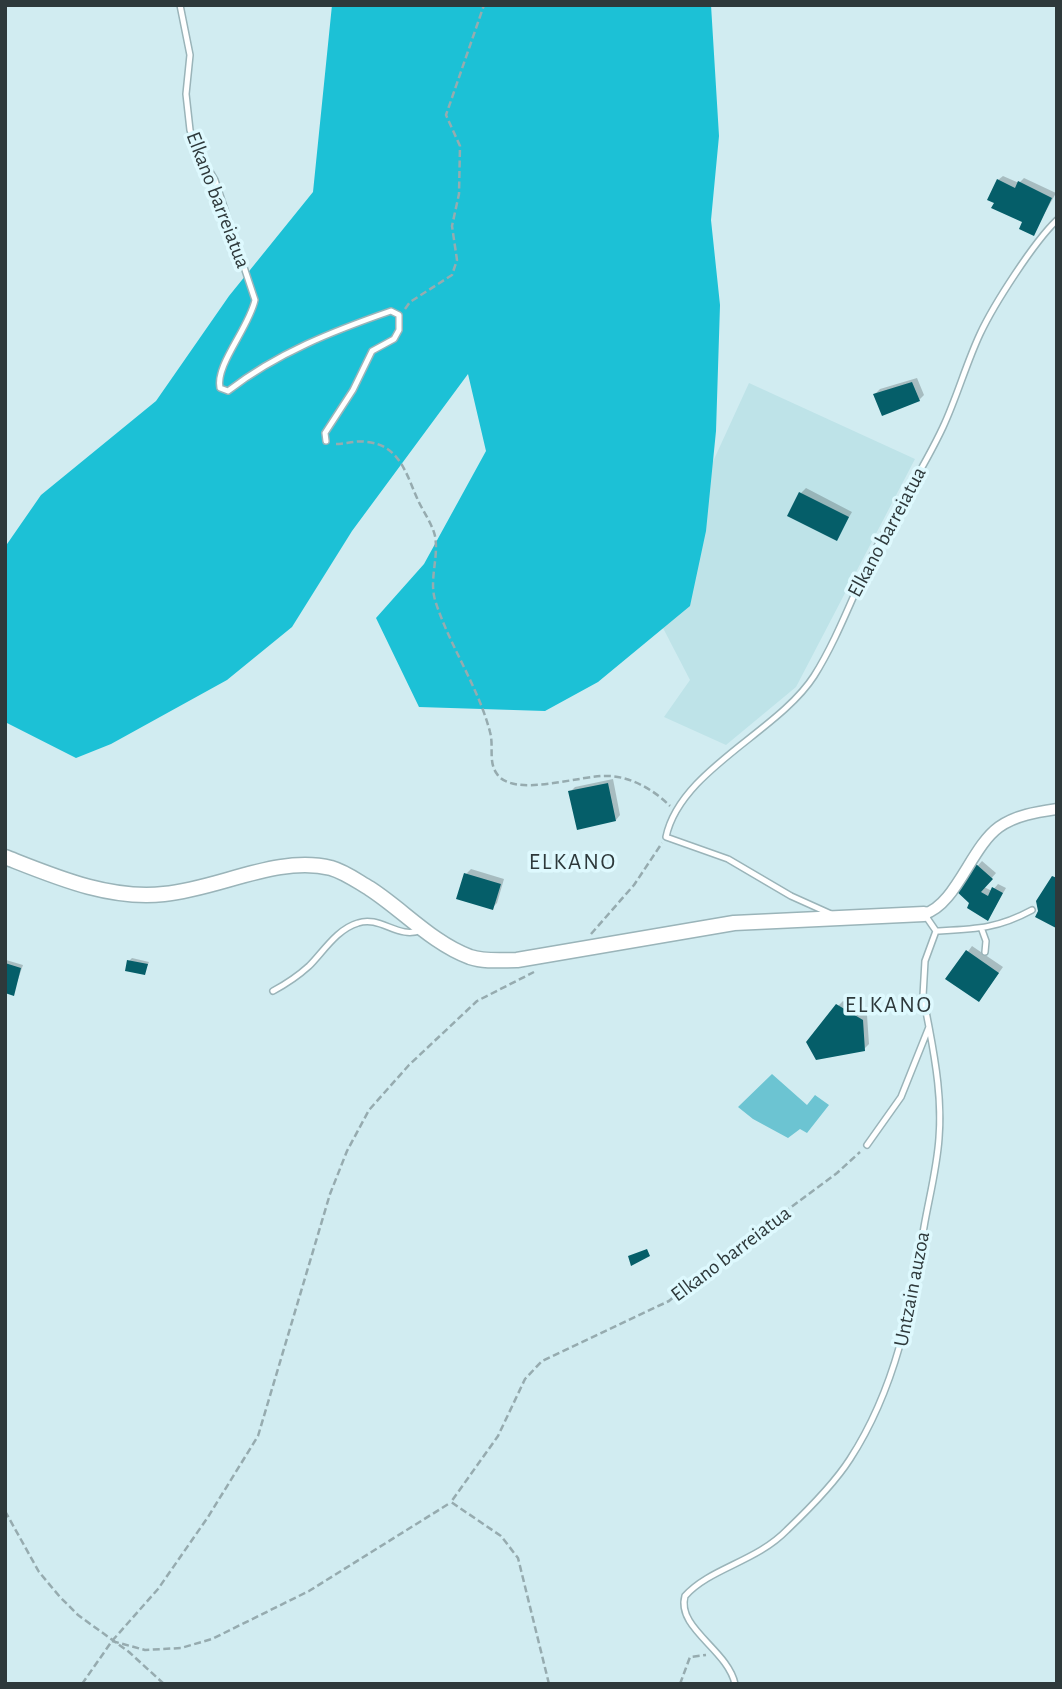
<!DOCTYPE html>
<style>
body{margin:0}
#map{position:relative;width:1062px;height:1689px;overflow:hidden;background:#d1ecf1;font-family:"Alegreya Sans",sans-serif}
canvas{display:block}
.frame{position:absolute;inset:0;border:7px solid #2e393b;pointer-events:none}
</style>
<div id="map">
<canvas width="1062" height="1689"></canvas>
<div class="frame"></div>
</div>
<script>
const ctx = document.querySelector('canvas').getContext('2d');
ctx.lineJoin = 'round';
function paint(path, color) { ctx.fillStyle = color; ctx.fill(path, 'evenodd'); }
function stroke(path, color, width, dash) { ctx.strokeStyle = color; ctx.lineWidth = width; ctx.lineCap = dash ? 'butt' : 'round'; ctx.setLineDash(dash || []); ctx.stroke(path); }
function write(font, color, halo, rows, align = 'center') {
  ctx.font = font + ' "Alegreya Sans",sans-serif'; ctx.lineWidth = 7; ctx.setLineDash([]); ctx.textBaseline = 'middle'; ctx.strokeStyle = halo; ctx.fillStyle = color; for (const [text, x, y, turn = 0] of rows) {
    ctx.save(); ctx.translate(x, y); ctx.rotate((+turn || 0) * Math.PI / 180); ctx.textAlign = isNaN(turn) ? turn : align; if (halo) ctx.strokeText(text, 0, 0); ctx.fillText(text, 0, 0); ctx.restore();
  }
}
const built = new Path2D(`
 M 749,383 L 915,459 L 796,687 L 726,745 L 664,717 L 690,680 L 649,601 Z`);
const green = new Path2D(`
 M 772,1074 L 807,1105 L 815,1095 L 829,1105 L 807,1133 L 800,1129 L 788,1138 L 753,1119 L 738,1107 Z`);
const forest = new Path2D(`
 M 332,5 L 711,5 L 719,136 L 711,220 L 720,305 L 716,431 L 706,531 L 690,606 L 598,682 L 545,711 L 419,707 L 376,618 L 424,564 L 486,451 L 468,374 L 352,531 L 292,627 L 227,680 L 111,744 L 76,758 L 5,722 L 5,547 L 41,495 L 156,401 L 229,296 L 313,192 Z`);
const shadow = new Path2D(`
 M 1003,176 L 1019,183 L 1024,178 L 1056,193 L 1033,234 L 998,180 Z
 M 917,378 L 924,395 L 919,400 L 875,394 L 880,389 Z
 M 806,488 L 852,512 L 836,539 L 801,493 Z
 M 613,779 L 620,815 L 616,820 L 570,792 L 575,787 Z
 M 982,861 L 996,873 L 984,887 L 992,891 L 998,884 L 1006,888 L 988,919 L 957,889 Z
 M 471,869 L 504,879 L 497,903 L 492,908 L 466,874 Z
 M 972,946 L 1003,967 L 983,995 L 948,979 Z
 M 132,958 L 149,962 L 144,973 L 129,961 Z
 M 6,960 L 23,965 L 13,994 L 5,975 Z
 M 843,1001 L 867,1015 L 869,1044 L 864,1049 L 838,1006 Z`);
const building = new Path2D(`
 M 997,179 L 1015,188 L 1018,181 L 1052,198 L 1034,236 L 1019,229 L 1022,222 L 991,208 L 994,203 L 987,200 Z
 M 912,382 L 920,401 L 882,416 L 873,394 Z
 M 799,492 L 849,517 L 837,541 L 787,516 Z
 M 608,783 L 616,821 L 577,830 L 568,791 Z
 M 976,864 L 993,879 L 981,892 L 988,896 L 992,887 L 1003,893 L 988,921 L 967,908 L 969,903 L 954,889 Z
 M 464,873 L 501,884 L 493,910 L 456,899 Z
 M 1052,876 L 1057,878 L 1056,928 L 1035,917 L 1038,911 L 1036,901 Z
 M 966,950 L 999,973 L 979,1002 L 945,979 Z
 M 127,960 L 148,964 L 145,975 L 125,971 Z
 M 5,963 L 21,968 L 14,996 L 5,993 Z
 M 836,1004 L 863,1020 L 865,1051 L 816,1060 L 806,1042 Z
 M 647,1249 L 650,1256 L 631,1266 L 628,1256 Z`);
const path = new Path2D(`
 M 405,309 L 410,302 L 452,275 L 457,260 L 452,226 L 459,194 L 460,146 L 446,115 L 484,5
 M 336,444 C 346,444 356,440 367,442 C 399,445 406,473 417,498 C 422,510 432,523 435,536 C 439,557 429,579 435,600 C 449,645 478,686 490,732 C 494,746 488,762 497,774 C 514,799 583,774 609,776 C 632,777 654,790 670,806
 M 591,934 L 634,885 L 662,843
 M 5,1511 L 39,1572 L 60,1597 L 78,1615 L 129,1652 L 164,1684
 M 112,1641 L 145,1650 L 181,1648 L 212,1639 L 309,1591 L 450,1503
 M 82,1684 L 112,1641 L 158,1589 L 208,1517 L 258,1436 L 330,1194 L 347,1151 L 369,1110 L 409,1065 L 477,1001 L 534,972
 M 549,1684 L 518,1558 L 501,1536 L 451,1502 L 498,1436 L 525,1379 L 542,1361 L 669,1301 L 697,1277 L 837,1173 L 860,1152
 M 680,1684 L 690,1657 L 706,1655`);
const service = new Path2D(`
 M 180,5 L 190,55 L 186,94 L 190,130 L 196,148 L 215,180 L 255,300 C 249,328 215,365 220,388 L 228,391 C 277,353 333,331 391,311 L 399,315 L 399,330 L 394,339 L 372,351 L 353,390 L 325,433 L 326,441
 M 831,914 L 791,896 L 728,859 L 666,837 C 680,770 778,732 814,676 C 838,638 854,592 874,552 C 896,510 923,470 943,427 C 957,397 966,364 980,334 C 994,304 1034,242 1057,220
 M 982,930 L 986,941 L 985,952
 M 936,931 C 975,929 997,929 1032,910
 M 273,991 C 286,984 298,976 309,966 C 323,952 337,929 358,923 C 380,915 399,940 421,930
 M 867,1145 L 901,1097 L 929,1027 L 923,996 L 925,961 L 936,931 L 925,915
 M 735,1684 C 728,1650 676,1628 685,1596 C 710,1568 756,1562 787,1530 C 809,1509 834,1484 850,1459 C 896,1388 911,1308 924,1227 C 929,1198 937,1168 939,1138 C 942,1101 936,1064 929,1027`);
const minor = new Path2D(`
 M 924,914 C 956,905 971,847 999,827 C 1016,815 1037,812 1057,809`);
const tertiary = new Path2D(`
 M 5,857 C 56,877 109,900 164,894 C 219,889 277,855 331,868 C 345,872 357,881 369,888 C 402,909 432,943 470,957 C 485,962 502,960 517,960 L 734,923 L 924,914`);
const streetNames = [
 ["Elkano barreiatua",218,200,69],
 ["Elkano barreiatua",887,532,-62],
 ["Elkano barreiatua",731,1254,-37],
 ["Untzain auzoa",912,1289,-79]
];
const neighbourhoodNames = [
 ["ELKANO",573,862],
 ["ELKANO",889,1005]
];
paint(built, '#bee3e8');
paint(green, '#6cc4d2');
paint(forest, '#1cc1d6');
paint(shadow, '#0003');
paint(building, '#055e69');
stroke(service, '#9ab4b9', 8);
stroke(minor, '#9ab4b9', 13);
stroke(tertiary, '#9ab4b9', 17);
stroke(path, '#96abaf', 2.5, [7, 3.5]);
stroke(service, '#fff', 5);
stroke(minor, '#fff', 10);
stroke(tertiary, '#fff', 14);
write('21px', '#2e393b', '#def9fe', streetNames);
ctx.letterSpacing = '2px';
write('23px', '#2e393b', '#def9fe', neighbourhoodNames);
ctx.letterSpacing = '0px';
</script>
